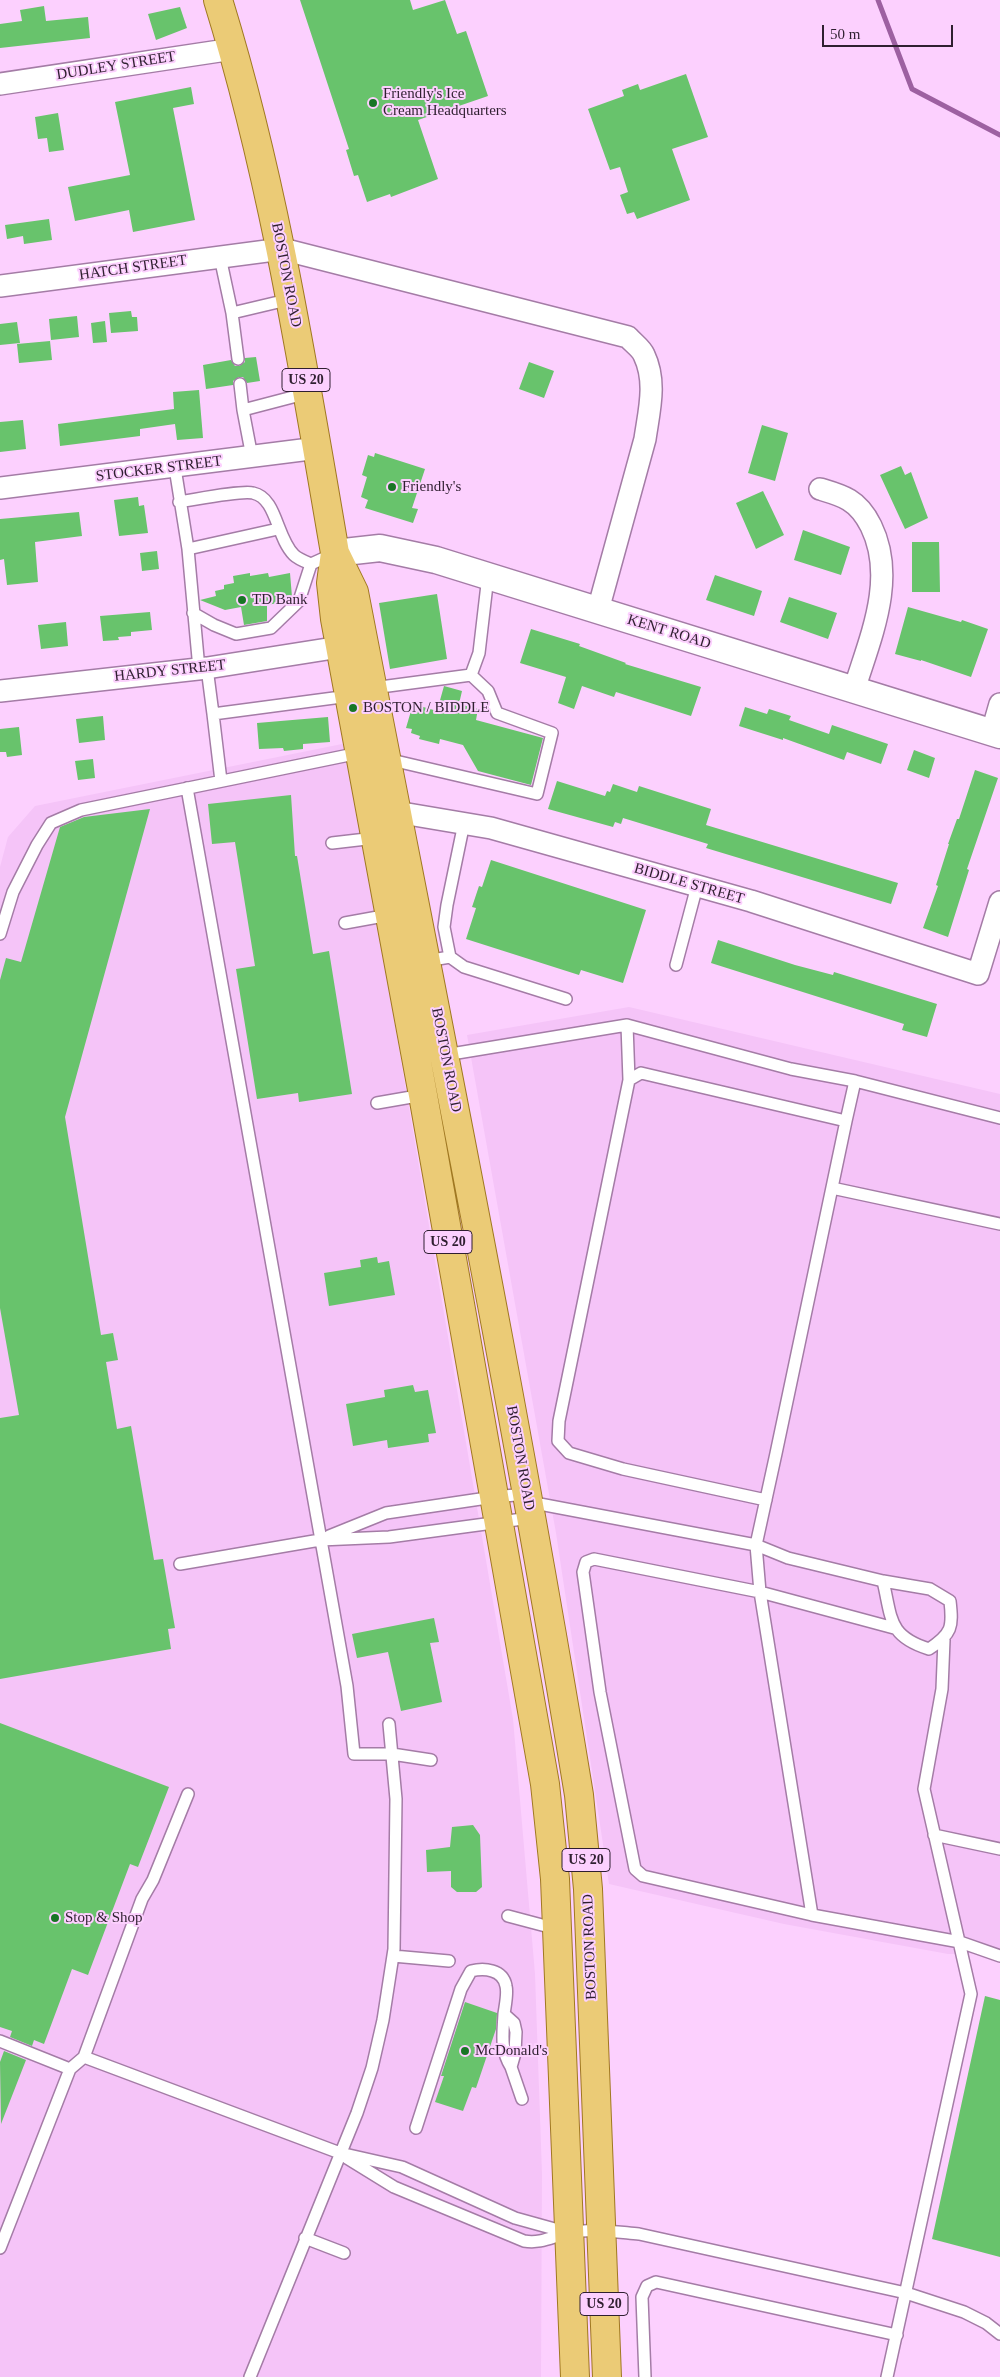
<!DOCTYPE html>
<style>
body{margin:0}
#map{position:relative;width:1000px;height:2377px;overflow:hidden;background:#fcd0fe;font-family:"Times New Roman",serif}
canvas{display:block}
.scale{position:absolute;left:822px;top:25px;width:131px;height:22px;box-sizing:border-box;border:2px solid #2f1f30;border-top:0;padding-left:6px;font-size:15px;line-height:18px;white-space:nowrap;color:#2f1f30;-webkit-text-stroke:4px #fcd0fe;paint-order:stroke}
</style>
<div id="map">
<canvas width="1000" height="2377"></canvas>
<div class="scale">50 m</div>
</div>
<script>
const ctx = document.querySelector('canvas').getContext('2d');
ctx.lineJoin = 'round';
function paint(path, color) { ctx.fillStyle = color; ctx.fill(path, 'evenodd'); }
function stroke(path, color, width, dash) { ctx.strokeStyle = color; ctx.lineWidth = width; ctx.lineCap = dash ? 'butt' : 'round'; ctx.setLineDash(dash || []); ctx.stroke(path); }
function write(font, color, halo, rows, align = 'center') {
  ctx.font = font + ' "Times New Roman",serif'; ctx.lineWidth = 4; ctx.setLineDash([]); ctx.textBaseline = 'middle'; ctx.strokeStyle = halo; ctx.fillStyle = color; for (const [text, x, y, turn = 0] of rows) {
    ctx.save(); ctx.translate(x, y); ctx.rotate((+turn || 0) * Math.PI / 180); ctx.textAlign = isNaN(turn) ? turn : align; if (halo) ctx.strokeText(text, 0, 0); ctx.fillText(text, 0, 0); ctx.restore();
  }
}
const built = new Path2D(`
 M 347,743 L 513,1719 L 535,1974 L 542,2174 L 541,2377 L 0,2377 L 0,867 L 8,837 L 35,806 Z
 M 629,1007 L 1000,1094 L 1000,1953 L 948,1954 L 784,1924 L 609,1884 L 556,1533 L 467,1035 Z`);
const stream = new Path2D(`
 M 878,0 L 912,89 L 1000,135`);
const building = new Path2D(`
 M 300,0 L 410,0 L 413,10 L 445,0 L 457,34 L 466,31 L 488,96 L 418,120 L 438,179 L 391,197 L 390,194 L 367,202 L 358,175 L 354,176 L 346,150 L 349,149 Z
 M 44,6 L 46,21 L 88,17 L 90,38 L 0,48 L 0,24 L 22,21 L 20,10 Z
 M 180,7 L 187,28 L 156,40 L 148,14 Z
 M 686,74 L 708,137 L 672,149 L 690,200 L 637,219 L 634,212 L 627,214 L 620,195 L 628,192 L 620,167 L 610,170 L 588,109 L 624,96 L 622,90 L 638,84 L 640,90 Z
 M 191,87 L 194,104 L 173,108 L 195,220 L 133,232 L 129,210 L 75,221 L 68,187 L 130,175 L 115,102 Z
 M 58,113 L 64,150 L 49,152 L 47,138 L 38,139 L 35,117 Z
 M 49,219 L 52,240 L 24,244 L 23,236 L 7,239 L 5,225 Z
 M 131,311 L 132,317 L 137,317 L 138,331 L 111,333 L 109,313 Z
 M 77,316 L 79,337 L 51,340 L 49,319 Z
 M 105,321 L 107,342 L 93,343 L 91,323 Z
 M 17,322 L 20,343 L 0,345 L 0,324 Z
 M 50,341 L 52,360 L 19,363 L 17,344 Z
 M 256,357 L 260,381 L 247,383 L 243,377 L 239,377 L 233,381 L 233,385 L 206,389 L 203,365 L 231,360 L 235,366 L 239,366 L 245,362 L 245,358 Z
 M 529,362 L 554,371 L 544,398 L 519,389 Z
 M 199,390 L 203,438 L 177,440 L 175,424 L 140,429 L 140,436 L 60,446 L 58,424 L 174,409 L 173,392 Z
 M 23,420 L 26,449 L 0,452 L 0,422 Z
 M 762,425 L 788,433 L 775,481 L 748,473 Z
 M 375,453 L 425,469 L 412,508 L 418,509 L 413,523 L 365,508 L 368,500 L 361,497 L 367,477 L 362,475 L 368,455 L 374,457 Z
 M 901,466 L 905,475 L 911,472 L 928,518 L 905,529 L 880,475 Z
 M 763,491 L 784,535 L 756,549 L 736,503 Z
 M 138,497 L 139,506 L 144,505 L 148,533 L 119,536 L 114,500 Z
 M 79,512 L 82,536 L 35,542 L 38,582 L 7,585 L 4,559 L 0,560 L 0,519 Z
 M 803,530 L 850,547 L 841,575 L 794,560 Z
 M 912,542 L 939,542 L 940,592 L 912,592 Z
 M 157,551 L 159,569 L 142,571 L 140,553 Z
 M 250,573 L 250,576 L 268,573 L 269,577 L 290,573 L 292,597 L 288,601 L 267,605 L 267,621 L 244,625 L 241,607 L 225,610 L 200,600 L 216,596 L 215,591 L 224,589 L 224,585 L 234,583 L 233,576 Z
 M 715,575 L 762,591 L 754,616 L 706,600 Z
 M 437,594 L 447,659 L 390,669 L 379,603 Z
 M 789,597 L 837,613 L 828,639 L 780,622 Z
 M 908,607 L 961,622 L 962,620 L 988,629 L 971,677 L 921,660 L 921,661 L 895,654 Z
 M 150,612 L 152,630 L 131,632 L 131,636 L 118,637 L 119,640 L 103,641 L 100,616 Z
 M 66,622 L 68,646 L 41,649 L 38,625 Z
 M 531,629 L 580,644 L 579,646 L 626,663 L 625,664 L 701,687 L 691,716 L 616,692 L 614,697 L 582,686 L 574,709 L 558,703 L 566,677 L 520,663 Z
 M 444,686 L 462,691 L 459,704 L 478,709 L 476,720 L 543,738 L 531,785 L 478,771 L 463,745 L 440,739 L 439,744 L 419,739 L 420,736 L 411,733 L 412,729 L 406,728 L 413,704 L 437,711 Z
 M 745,707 L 767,714 L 769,709 L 791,716 L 789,720 L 829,734 L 832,725 L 888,744 L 881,764 L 847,752 L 844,760 L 783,738 L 783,740 L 739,726 Z
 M 103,716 L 105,740 L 79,743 L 76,719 Z
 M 328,717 L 330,742 L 303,744 L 303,749 L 284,751 L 283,748 L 259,749 L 257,723 Z
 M 19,727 L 22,755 L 7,757 L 6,752 L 0,752 L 0,729 Z
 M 914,750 L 935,758 L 929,778 L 907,770 Z
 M 93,759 L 95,778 L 78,780 L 75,761 Z
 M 975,770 L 998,778 L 967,869 L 969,870 L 948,937 L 923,928 L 938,886 L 936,885 L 949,844 L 948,844 L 957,819 L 959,819 Z
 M 557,781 L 605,796 L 607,791 L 610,792 L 613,784 L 637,792 L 639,786 L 711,809 L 706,825 L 898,883 L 891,904 L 706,848 L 708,844 L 623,818 L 621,824 L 615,822 L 613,827 L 548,809 Z
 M 291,795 L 295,856 L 297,856 L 313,954 L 329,951 L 352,1094 L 299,1102 L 298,1093 L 257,1099 L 236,969 L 255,966 L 235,842 L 212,844 L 208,804 Z
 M 150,809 L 65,1117 L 101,1335 L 113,1333 L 118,1360 L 106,1362 L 117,1429 L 131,1426 L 154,1560 L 163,1559 L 175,1628 L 168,1629 L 171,1649 L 0,1679 L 0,1418 L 19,1415 L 0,1308 L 0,980 L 6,958 L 21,962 L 60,827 L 84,817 Z
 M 491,860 L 646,910 L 623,983 L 581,970 L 579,975 L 466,939 L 476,908 L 472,907 L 479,886 L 482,887 Z
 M 718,940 L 795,965 L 833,975 L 834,972 L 937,1004 L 927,1037 L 902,1030 L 904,1024 L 711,963 Z
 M 377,1257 L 378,1263 L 389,1261 L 395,1295 L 329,1306 L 324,1273 L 361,1267 L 360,1260 Z
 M 413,1385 L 415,1392 L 428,1390 L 436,1433 L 428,1434 L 429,1442 L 388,1448 L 387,1440 L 353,1446 L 346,1404 L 385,1397 L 384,1390 Z
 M 434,1618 L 439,1642 L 430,1643 L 442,1702 L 401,1711 L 388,1652 L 357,1658 L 352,1634 Z
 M 0,1723 L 169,1787 L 138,1867 L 130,1864 L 88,1975 L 72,1969 L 44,2044 L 34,2040 L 32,2046 L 10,2037 L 12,2031 L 0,2027 Z
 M 473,1825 L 480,1835 L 482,1887 L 476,1892 L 457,1892 L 451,1887 L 451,1871 L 427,1872 L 426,1850 L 450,1847 L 452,1827 Z
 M 985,1996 L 1000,2000 L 1000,2257 L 932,2239 Z
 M 465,2002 L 497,2013 L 496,2029 L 476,2088 L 472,2087 L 463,2111 L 435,2102 L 444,2076 L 441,2076 Z
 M 4,2051 L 26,2060 L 1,2124 L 0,2062 Z`);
const service = new Path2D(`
 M 220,257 L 232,313 L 291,299
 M 232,313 L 238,359
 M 240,384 L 243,410
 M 252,457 L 243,410 L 308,393
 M 175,468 L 188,549 L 199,669
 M 179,502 C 194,500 241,490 253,493 C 277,498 276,537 294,555 C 298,559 306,562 311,564
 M 188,549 L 278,529
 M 193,613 L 214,625 L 236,634 L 271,628 L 299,601 L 311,564 L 333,554
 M 207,668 L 213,714 L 349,696
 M 471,675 L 479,653 L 488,576
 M 373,688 L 471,675 L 488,691 L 497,713 L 552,733 L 537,794 L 387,759
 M 213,714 L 221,781
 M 187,788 L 347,1686 L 354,1754 L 392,1754 L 431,1760
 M 332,843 L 375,838
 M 345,923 L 389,915
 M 0,934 L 13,892 L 37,845 L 51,823 L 81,810 L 359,753
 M 450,957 L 464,967 L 566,999
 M 426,961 L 450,957 L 444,927 L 447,905 L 464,823
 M 676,965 L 697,886
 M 627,1025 L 791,1069 L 855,1081 L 846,1121
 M 445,1055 L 627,1025 L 629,1080
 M 855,1081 L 1000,1118
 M 377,1103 L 423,1095
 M 832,1188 L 1000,1224
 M 766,1500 L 623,1469 L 569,1453 L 558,1441 L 559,1421 L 629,1080 L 641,1073 L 846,1121 C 817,1263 787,1404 756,1545 L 788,1558 L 883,1581 L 930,1589 L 950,1601 C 953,1627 952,1634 929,1649 C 888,1636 892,1619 883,1581
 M 529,1502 L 756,1545 L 760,1592 L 812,1915 L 643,1876 L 635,1869 L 600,1692 L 583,1572 L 586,1562 L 594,1559 L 760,1592 L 894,1628
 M 329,1536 L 386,1513 L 494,1497 L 526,1494
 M 180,1564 L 320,1540 L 389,1537 L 530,1518
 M 934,1835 L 1000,1849
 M 812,1915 L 960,1942 L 1000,1956
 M 508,1916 L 557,1929
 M 393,1956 L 449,1961
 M 504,2014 C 503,2034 500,2049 511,2067
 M 0,2041 L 70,2069
 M 84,2057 L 142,1899 L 153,1880 L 188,1794
 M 416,2128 L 461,1989 L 471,1971 C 484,1968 503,1969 506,1986 C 508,1994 505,2006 504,2014 L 514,2023 L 516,2032 L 515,2053 L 511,2067 L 522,2099
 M 347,2158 L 394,2187 L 524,2241 C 542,2244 553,2236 569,2233 C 592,2228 616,2232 639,2234 L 906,2293 L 964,2312 L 986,2323 L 1000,2334
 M 305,2238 L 344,2253
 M 0,2248 L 70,2069 L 84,2057 L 340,2153 L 402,2167 L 515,2218 L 569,2233
 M 250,2377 L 357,2113 L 372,2068 L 383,2020 L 394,1949 L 396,1799 L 389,1724
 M 645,2377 L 642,2297 L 647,2286 L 656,2282 L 897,2335
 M 887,2377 L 971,1994 L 924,1789 L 942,1689 L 944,1640`);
const minor = new Path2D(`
 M 0,84 L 233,49
 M 0,286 L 282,249 L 628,337 C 633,343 641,348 644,355 C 657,382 649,411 645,439 L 598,610
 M 0,488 L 318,448
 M 820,489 C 830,492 841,495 849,500 C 859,506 866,516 871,526 C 897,579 870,638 854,690
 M 0,691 L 207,668 L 340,647
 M 992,732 L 1000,704
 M 396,812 L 491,828 L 751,901 L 978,974 L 1000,902`);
const tertiary = new Path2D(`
 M 335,553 L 380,548 L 436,560 L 1000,735`);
const primary = new Path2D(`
 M 218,0 C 274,181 303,367 335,553 L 331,583 L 335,619 L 423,1095 L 545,1784 L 555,1879 L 575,2377
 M 335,553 L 354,592 C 431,992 513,1392 579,1795 L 588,1889 L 607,2377`);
const markers = [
 [373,103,5,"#187625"],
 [392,487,5,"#187625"],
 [242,600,5,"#187625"],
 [353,708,5,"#187625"],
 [55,1918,5,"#187625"],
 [465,2051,5,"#187625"]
];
const shields = [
 [306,380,48],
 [448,1242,48],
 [586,1860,48],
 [604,2304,48]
];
const shieldNames = [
 ["US 20",306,380],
 ["US 20",448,1242],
 ["US 20",586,1860],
 ["US 20",604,2304]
];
const streetNames = [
 ["DUDLEY STREET",116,66,-9],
 ["HATCH STREET",133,268,-8],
 ["BOSTON ROAD",286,275,79],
 ["STOCKER STREET",159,469,-7],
 ["KENT ROAD",669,632,17],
 ["HARDY STREET",170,671,-6],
 ["BIDDLE STREET",689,884,16],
 ["BOSTON ROAD",446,1060,79],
 ["BOSTON ROAD",520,1458,80],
 ["BOSTON ROAD",590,1947,-92]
];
const poiNames = [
 ["Friendly's Ice",383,94],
 ["Cream Headquarters",383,111],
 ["Friendly's",402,487],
 ["TD Bank",252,600],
 ["BOSTON / BIDDLE",363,708],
 ["Stop & Shop",65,1918],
 ["McDonald's",475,2051]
];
paint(built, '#f5c4f8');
stroke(stream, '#9d60a1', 5);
paint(building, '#68c36c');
stroke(service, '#a47ca6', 14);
stroke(minor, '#a47ca6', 24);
stroke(tertiary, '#a47ca6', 29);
stroke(primary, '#a07822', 30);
stroke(service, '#fff', 11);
stroke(minor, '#fff', 21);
stroke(tertiary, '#fff', 26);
stroke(primary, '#ebcb76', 28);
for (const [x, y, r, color] of markers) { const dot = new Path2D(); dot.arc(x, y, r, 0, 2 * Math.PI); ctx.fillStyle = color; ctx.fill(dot); stroke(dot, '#fcd0fe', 2); }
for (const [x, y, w] of shields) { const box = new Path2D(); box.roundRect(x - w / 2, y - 11.5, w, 23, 4); ctx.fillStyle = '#fcd0fe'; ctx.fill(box); stroke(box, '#2f1f30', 1); }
write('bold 14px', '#2f1f30', null, shieldNames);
write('15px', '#2f1f30', '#fcd0fe', streetNames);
write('15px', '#2f1f30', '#fcd0fe', poiNames, 'left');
</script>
